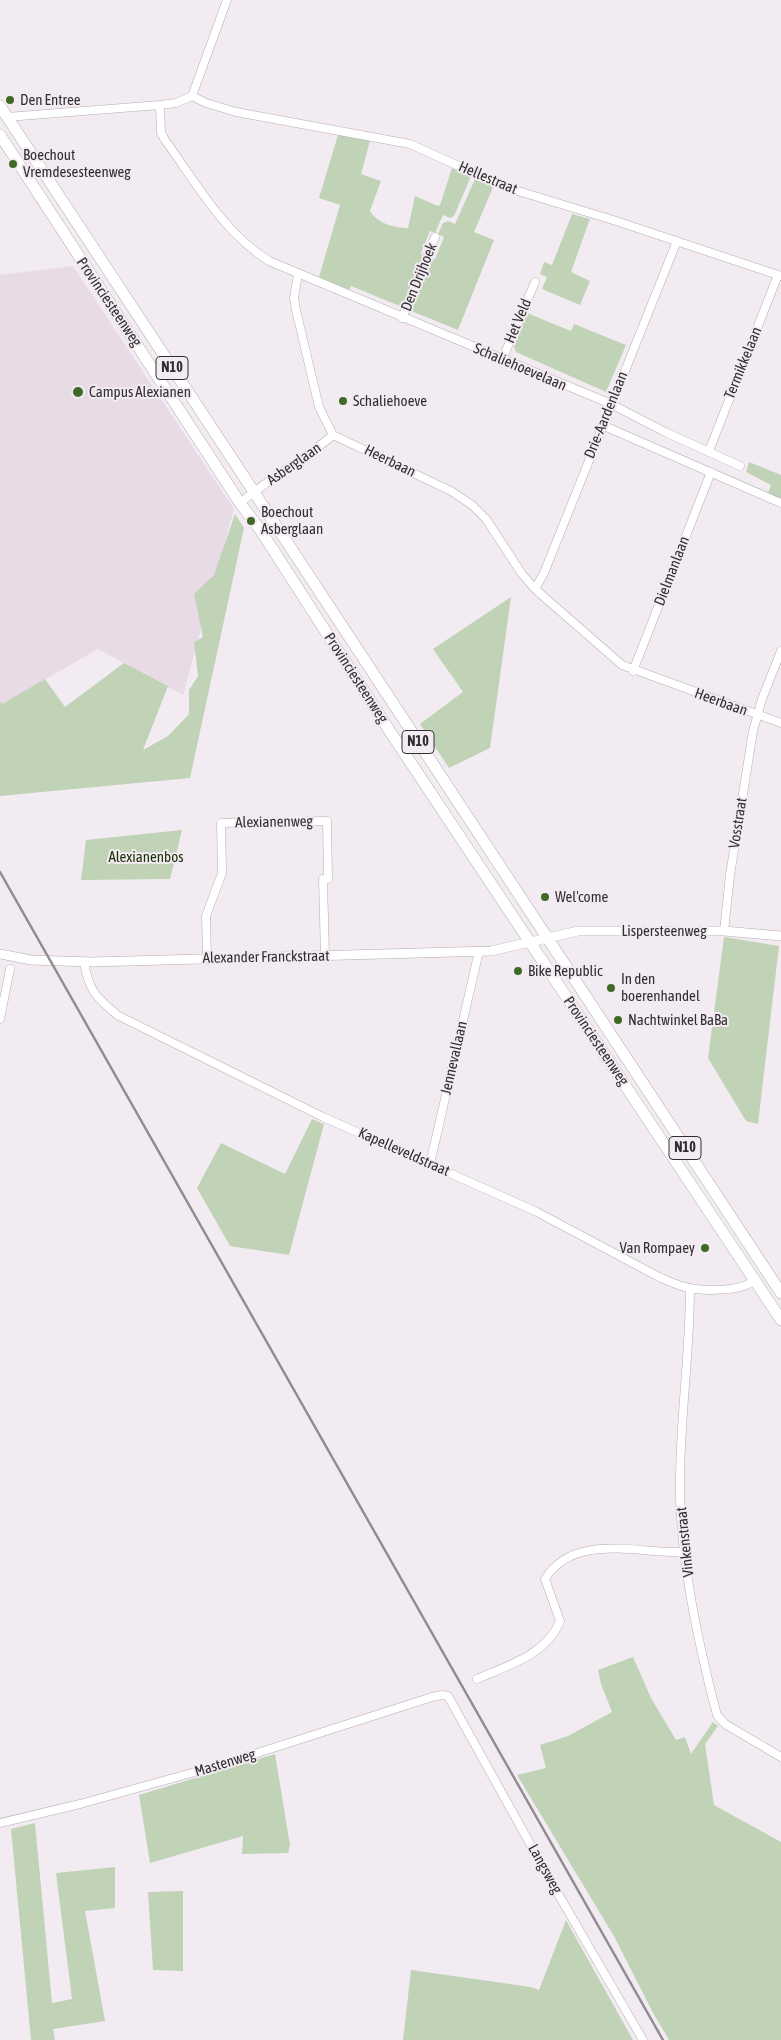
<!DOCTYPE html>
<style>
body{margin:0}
canvas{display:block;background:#f3ebf2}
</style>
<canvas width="781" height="2040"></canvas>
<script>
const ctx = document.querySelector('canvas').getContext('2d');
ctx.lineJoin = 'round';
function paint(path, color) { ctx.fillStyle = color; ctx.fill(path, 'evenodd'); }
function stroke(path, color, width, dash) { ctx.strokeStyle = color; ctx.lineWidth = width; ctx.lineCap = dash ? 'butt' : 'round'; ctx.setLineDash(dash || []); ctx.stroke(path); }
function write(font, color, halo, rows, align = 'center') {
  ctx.font = font + ' "Asap Condensed",sans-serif'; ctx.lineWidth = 4; ctx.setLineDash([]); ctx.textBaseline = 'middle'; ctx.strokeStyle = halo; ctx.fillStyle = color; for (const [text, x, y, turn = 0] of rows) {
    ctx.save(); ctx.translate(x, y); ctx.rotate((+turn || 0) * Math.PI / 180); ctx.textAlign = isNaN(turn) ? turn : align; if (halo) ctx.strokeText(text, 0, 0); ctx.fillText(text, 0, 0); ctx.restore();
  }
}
const built = new Path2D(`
 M 73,266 L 234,509 L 183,695 L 98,649 L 2,704 L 0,701 L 0,275 Z`);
const green = new Path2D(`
 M 338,135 L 370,141 L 361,174 L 381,181 L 370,211 C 377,223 394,228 408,228 L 415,196 L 438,206 L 440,205 L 452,168 L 462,173 L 464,172 L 471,176 L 454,216 L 450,218 L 443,215 L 435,233 L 430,231 L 421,253 L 423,258 L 402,307 L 351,286 L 349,290 L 319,277 L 340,205 L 319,198 Z
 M 476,177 L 494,185 L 474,232 L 494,240 L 458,330 L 409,310 L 429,261 L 435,259 L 444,237 L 438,234 L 443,223 L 448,221 L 455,224 Z
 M 572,214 L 590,219 L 571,272 L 590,281 L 580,305 L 542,289 L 547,277 L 540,274 L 544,262 L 552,265 Z
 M 527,313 L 571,331 L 574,324 L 626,345 L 606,392 L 516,352 L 514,347 Z
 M 749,462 L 781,475 L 781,499 L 768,493 L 771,485 L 746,472 Z
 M 235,514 L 244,528 L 190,778 L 0,796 L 0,701 L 2,704 L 45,679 L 65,707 L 124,663 L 168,686 L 143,750 L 168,736 L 189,714 L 189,690 L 198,676 L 194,642 L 203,637 L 194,594 L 214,575 Z
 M 511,597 L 490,748 L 449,768 L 420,724 L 463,692 L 433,649 Z
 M 182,830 L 170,879 L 81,880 L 86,840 Z
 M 724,937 L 779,946 L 758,1124 L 746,1121 L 708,1058 Z
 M 312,1119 L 324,1124 L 289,1255 L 230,1246 L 197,1188 L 221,1143 L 285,1174 Z
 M 633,1657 L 651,1698 L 676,1740 L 685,1737 L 691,1754 L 713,1722 L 718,1726 L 705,1744 L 714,1805 L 781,1842 L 781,2040 L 669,2040 L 652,2011 L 615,1938 L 517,1775 L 546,1768 L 540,1745 L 568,1736 L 612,1712 L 601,1684 L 598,1670 Z
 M 275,1754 L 290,1845 L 288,1853 L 242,1854 L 243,1836 L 150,1863 L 139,1795 Z
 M 35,1823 L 52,2003 L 72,1999 L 56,1873 L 115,1867 L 115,1908 L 85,1911 L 105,2021 L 53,2029 L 55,2040 L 31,2040 L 11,1829 Z
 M 183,1891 L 183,1971 L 153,1970 L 148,1892 Z
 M 566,1920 L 633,2040 L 403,2040 L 411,1970 L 531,1987 L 539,1990 Z`);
const minor = new Path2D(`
 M 192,96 L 206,103 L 236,112 L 410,144 L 505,187 L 613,220 L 781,276
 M 160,105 L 161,133 L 165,140 C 197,184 223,232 269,261 L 611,404 L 665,432 L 740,466
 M 7,117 L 160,105 L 176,103 L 192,96 L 227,0
 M 298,274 L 294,298 L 296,310 L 319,407 L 333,435 L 451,491 L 472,505 L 486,519 L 522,574 L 535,589 L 622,665 L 781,723
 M 402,318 L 435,237
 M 502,360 L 535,282
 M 602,425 L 781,503
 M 709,451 L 778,275
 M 240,503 C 270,478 304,460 333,435
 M 535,589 L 544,573 L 677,241
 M 633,671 L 711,472
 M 724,931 L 730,875 L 753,731 L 762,699 L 781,651
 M 207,959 L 206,916 L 222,873 L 221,823 L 327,821 L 328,879 L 323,879 L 325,956
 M 84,962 C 89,991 95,996 117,1015 L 323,1117 L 535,1211 L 659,1277 C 668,1281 678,1286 689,1288 C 704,1291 743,1292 754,1280
 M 0,1019 L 10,969
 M 430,1164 L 479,951
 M 690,1288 C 690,1353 680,1418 680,1482 C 679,1557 698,1643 717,1715 L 725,1724 L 781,1757
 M 477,1679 C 506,1666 547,1655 560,1621 L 545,1579 C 574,1532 639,1554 684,1552
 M 0,1823 L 80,1804 L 220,1765 L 432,1697 L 442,1695 L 448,1696 L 553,1885 L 643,2040`);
const tertiary = new Path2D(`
 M 0,954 L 31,960 L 92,962 L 491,951 L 578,931 L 724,931 L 781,936`);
const primary = new Path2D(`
 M 0,106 L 781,1293
 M 0,135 L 240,503 L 261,531 L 389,730 L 781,1320`);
const rail = new Path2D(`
 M 0,872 L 663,2040`);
const markers = [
 [10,100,5,"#3f6925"],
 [13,164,5,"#3f6925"],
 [78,392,6,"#3f6925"],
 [343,401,5,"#3f6925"],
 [251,521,5,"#3f6925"],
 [545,897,5,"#3f6925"],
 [518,971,5,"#3f6925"],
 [611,988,5,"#3f6925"],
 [618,1020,5,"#3f6925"],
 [705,1248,5,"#3f6925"]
];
const shields = [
 [172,368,32],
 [418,742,32],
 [685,1148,32]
];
const shieldNames = [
 ["N10",172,368],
 ["N10",418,742],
 ["N10",685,1148]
];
const poiNames = [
 ["Den Entree",20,100],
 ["Boechout",23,155],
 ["Vremdesesteenweg",23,172],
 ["Campus Alexianen",89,392],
 ["Schaliehoeve",353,401],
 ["Boechout",261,512],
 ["Asberglaan",261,529],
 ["Wel'come",555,897],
 ["Bike Republic",528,971],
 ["In den",621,979],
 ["boerenhandel",621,996],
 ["Nachtwinkel BaBa",628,1020],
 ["Van Rompaey",695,1248,"right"]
];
const streetNames = [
 ["Hellestraat",488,178,23],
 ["Den Drijhoek",419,277,-68],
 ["Provinciesteenweg",109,302,56],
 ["Het Veld",518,321,-67],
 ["Termikkelaan",743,363,-68],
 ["Schaliehoevelaan",520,367,23],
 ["Drie-Aardenlaan",606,415,-68],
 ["Heerbaan",390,461,26],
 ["Asberglaan",294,464,-35],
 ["Dielmanlaan",672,571,-69],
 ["Provinciesteenweg",356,678,57],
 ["Heerbaan",721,702,20],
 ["Alexianenweg",274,822,-1],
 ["Vosstraat",738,823,-81],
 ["Lispersteenweg",664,931],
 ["Alexander Franckstraat",266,957,-1],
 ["Provinciesteenweg",596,1041,56],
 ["Jennevallaan",454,1058,-77],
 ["Kapelleveldstraat",404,1152,24],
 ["Vinkenstraat",685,1542,-96],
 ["Mastenweg",225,1763,-17],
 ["Langsweg",545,1869,61]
];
const parkNames = [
 ["Alexianenbos",146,857]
];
paint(built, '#e9dbe6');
paint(green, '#c0d3b7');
stroke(minor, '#b4adb3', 9);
stroke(tertiary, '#b4adb3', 10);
stroke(primary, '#b4adb3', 12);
stroke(minor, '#fff', 8);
stroke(tertiary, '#fff', 9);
stroke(primary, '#fff', 11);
stroke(rail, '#918c91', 2.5);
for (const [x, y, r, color] of markers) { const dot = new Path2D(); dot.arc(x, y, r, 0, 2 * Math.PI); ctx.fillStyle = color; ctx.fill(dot); stroke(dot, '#f3ebf2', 2); }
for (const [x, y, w] of shields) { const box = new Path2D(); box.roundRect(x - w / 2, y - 11.5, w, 23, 4); ctx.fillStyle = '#f3ebf2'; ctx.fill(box); stroke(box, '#322f32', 1); }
write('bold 14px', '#322f32', null, shieldNames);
write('15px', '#322f32', '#f3ebf2', poiNames, 'left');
write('15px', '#322f32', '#f3ebf2', streetNames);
write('15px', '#173204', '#f3ebf2', parkNames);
</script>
